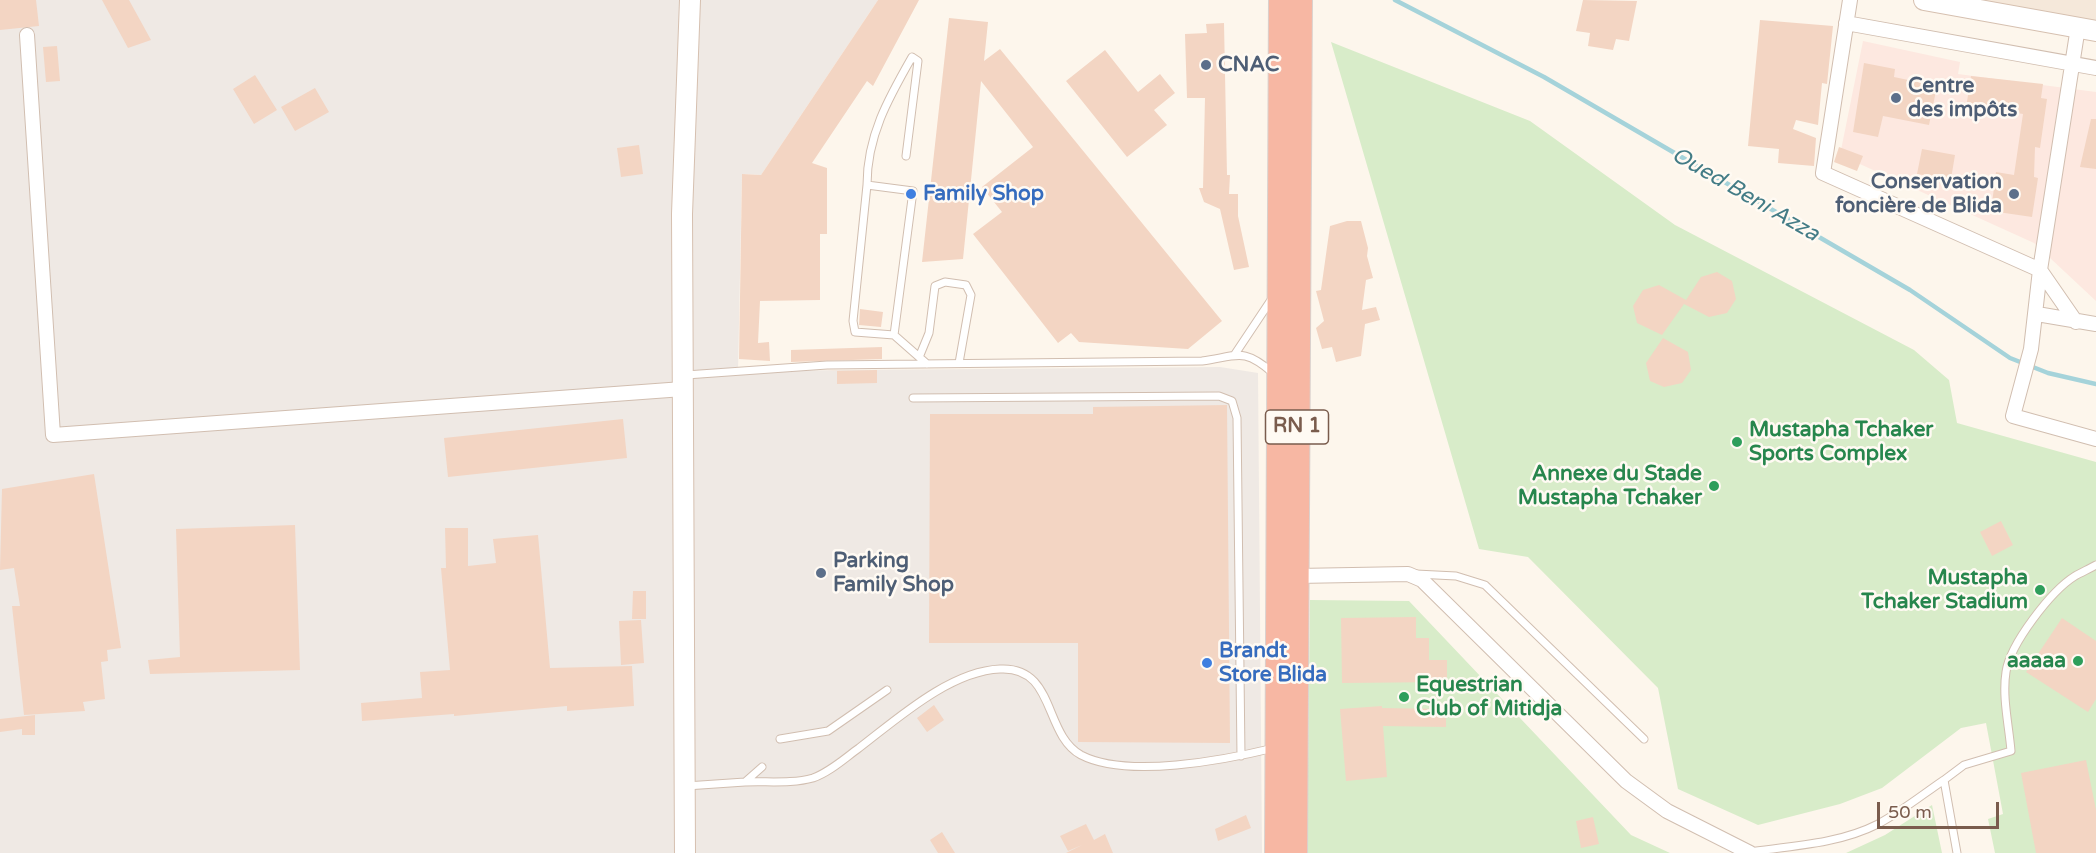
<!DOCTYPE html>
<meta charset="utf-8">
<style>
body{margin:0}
#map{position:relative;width:2096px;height:853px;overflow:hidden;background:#fdf6ec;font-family:"Varela Round",sans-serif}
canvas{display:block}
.scale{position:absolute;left:1877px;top:802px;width:122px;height:27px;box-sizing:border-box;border:3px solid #7a5c4d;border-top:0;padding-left:8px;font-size:18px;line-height:21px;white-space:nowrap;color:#7a5c4d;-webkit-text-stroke:4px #fffaf3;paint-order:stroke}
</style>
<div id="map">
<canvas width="2096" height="853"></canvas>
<div class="scale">50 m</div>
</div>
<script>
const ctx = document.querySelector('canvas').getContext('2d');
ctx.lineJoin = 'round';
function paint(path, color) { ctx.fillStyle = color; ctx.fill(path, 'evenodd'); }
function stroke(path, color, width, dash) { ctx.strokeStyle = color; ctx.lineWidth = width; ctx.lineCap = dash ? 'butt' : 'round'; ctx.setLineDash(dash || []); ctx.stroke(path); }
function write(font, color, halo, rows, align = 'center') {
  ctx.font = font + ' "Varela Round",sans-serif'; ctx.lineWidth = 5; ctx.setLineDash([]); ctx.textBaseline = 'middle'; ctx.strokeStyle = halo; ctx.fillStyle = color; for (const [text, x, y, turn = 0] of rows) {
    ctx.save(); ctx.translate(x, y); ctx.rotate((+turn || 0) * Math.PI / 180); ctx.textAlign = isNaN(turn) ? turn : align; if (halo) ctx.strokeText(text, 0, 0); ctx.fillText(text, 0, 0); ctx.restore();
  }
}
const residential = new Path2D(`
 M 1924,0 L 2096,0 L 2096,31 Z`);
const commercial = new Path2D(`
 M 1863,41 L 1960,62 L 1958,74 L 2096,92 L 2096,301 L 2034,243 L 1840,155 Z`);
const industrial = new Path2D(`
 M 0,0 L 878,0 L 761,175 L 742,174 L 738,371 L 1220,367 L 1258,373 L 1262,853 L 0,853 Z`);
const green = new Path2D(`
 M 1331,42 L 1530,121 L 1675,225 L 1914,350 L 1949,380 L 1957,423 L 2096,462 L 2096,853 L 1995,853 L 1988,819 L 2003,814 L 1986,723 L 1961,728 L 1882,788 L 1840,804 L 1758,825 L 1678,789 L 1658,688 L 1528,557 L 1479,549 Z
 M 1310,600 L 1409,601 L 1631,835 L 1670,853 L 1307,853 Z
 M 1932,805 L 1942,853 L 1846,853 L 1885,835 Z`);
const stream = new Path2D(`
 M 1395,0 L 1544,77 L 1910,290 L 2010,358 L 2048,373 L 2096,384`);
const building = new Path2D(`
 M 0,0 L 36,0 L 39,26 L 0,30 Z
 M 102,0 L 129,0 L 151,40 L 128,48 Z
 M 878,0 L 919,0 L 873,86 L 867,81 L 812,163 L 827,168 L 827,234 L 820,234 L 820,300 L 760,301 L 758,343 L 769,342 L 770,361 L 739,359 L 742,174 L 761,175 Z
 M 1583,0 L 1637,1 L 1629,41 L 1616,39 L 1613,50 L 1588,46 L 1590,33 L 1576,31 Z
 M 949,18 L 988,22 L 984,61 L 1000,49 L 1222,321 L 1188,349 L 1079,342 L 1071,333 L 1058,343 L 973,234 L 1002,212 L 982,187 L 1033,147 L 981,81 L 963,259 L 922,262 Z
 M 1760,20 L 1833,26 L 1827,84 L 1822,83 L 1818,125 L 1796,120 L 1793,129 L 1816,138 L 1814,166 L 1778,163 L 1779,149 L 1748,146 Z
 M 1224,23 L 1227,175 L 1230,175 L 1229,194 L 1238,194 L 1238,216 L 1249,267 L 1234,270 L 1220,209 L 1204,202 L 1199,188 L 1203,188 L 1205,98 L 1187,98 L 1185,34 L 1207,33 L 1206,24 Z
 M 57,46 L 60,81 L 46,82 L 43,47 Z
 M 1105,50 L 1138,92 L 1160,74 L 1175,93 L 1154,110 L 1167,125 L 1127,157 L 1066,81 Z
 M 1864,63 L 1895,69 L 1894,77 L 1937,86 L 1929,125 L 1883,116 L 1878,137 L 1853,132 Z
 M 255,75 L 277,110 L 254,124 L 233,89 Z
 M 1971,76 L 2043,84 L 2041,98 L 2047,99 L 2040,148 L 2035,147 L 2034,177 L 2038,178 L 2032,217 L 1991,211 L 1996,172 L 2014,175 L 2023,114 L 1981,107 L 1980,110 L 1966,108 Z
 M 315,88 L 329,112 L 295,131 L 281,107 Z
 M 2091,119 L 2096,119 L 2096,169 L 2080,167 Z
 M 639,145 L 643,174 L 621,177 L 617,148 Z
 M 1839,147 L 1863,156 L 1857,171 L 1834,162 Z
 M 1922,149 L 1955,155 L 1951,179 L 1917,174 Z
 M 1347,221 L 1361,221 L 1368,248 L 1367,256 L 1373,278 L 1366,280 L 1362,310 L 1376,307 L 1380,320 L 1365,324 L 1361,356 L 1336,362 L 1332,347 L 1322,349 L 1316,328 L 1324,321 L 1316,291 L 1321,290 L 1330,226 Z
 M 1717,272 L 1732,281 L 1736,299 L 1727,313 L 1709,317 L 1684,304 L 1662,335 L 1637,323 L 1633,306 L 1643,290 L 1659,285 L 1686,300 L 1701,277 Z
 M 860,309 L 883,312 L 881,327 L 859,325 Z
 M 1663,338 L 1688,352 L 1691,370 L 1682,383 L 1664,387 L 1650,381 L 1646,363 Z
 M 882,347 L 882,359 L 791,362 L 791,350 Z
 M 877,370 L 877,383 L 837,384 L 837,371 L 821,371 L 827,371 Z
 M 1227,405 L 1230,743 L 1078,742 L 1078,643 L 929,643 L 930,414 L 1093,414 L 1093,407 Z
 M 623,419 L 627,458 L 448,477 L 444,438 Z
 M 94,474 L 121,648 L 107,650 L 108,661 L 101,662 L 105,699 L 83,702 L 85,711 L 24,715 L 12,606 L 20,606 L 14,568 L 0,570 L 2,489 Z
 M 2001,521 L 2013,545 L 1992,556 L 1980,532 Z
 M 295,525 L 300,670 L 150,674 L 148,660 L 180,657 L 176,529 Z
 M 445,528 L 468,528 L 468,566 L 496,563 L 493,539 L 538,535 L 550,668 L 632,666 L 634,706 L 567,711 L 567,706 L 454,716 L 454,714 L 362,721 L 361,703 L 422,698 L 420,672 L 450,670 L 441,568 L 446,568 Z
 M 633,591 L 646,591 L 646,619 L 632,619 Z
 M 1416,617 L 1416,638 L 1429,638 L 1429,660 L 1447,660 L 1447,682 L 1342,683 L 1341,618 Z
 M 2062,618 L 2096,641 L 2096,699 L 2088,712 L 2026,672 Z
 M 641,620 L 644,663 L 621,665 L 619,621 Z
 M 934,705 L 944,720 L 927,732 L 917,718 Z
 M 1382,706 L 1382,708 L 1446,709 L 1446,727 L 1383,726 L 1387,777 L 1346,781 L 1340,709 Z
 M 35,715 L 35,735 L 22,735 L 22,729 L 0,732 L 0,719 Z
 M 2086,760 L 2096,810 L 2096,853 L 2036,853 L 2021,773 Z
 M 1246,815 L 1251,828 L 1218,841 L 1215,829 Z
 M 1593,817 L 1599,844 L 1581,848 L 1576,821 Z
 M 1086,824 L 1094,840 L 1105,834 L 1113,853 L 1066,853 L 1082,845 L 1068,851 L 1060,836 Z
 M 942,832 L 955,853 L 938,853 L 930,840 Z`);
const lane = new Path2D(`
 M 867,185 C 867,136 888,99 912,57 L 918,61 L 906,156
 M 894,335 L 913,191 L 867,185 L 853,321 L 855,332 L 894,335 L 927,364
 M 1235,354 L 1273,297
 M 920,355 L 929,333 L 935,286 L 945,282 L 966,285 L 971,295 L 959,363
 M 686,375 L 827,365 L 1202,361 C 1238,356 1243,347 1273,373
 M 913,398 L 1219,396 L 1232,401 L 1237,418 L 1241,756
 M 1416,574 L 1456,576 L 1485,585 L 1644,739
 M 780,739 L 828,731 L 887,690
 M 1944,780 L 1964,765 L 2011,751 C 2009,726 2002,697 2006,672 C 2010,644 2051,591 2075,576 C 2082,572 2089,569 2096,565
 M 745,782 C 767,781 792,784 813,778 C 830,772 845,758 859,748 C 897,719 950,671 1000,669 C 1056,666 1043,734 1081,755 C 1127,779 1225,760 1274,748
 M 686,786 L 745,782 L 762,767
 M 1748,852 C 1792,846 1839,844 1878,824 C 1901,812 1922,795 1944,780 L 1957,853`);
const street = new Path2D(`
 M 1850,0 L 1823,173 L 2040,270 L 2076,322
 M 1846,23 L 2096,68
 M 2078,27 L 2040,270 L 2031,349 L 2013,416 L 2096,439
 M 27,35 L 53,435 L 683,389
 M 2037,314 L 2096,324
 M 1297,576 L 1408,574 L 1422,580 L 1626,781 L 1667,811 L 1750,853`);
const secondary = new Path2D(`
 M 1924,0 L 2096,31
 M 685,853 L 682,214 L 690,0`);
const highway = new Path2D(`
 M 1277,853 L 1281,0
 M 1295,853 L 1300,0`);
const markers = [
 [1206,65,6,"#5c6f8a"],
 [1896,98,6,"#5c6f8a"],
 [911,194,6,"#3f7fe0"],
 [2014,194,6,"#5c6f8a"],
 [1737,442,6,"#2e9e5b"],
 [1714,486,6,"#2e9e5b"],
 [821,573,6,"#5c6f8a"],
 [2040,590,6,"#2e9e5b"],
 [2078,661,6,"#2e9e5b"],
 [1207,663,6,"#3f7fe0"],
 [1404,697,6,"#2e9e5b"]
];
const shields = [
 [1297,427,63]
];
const shieldNames = [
 ["RN 1",1297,427]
];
const serviceNames = [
 ["CNAC",1218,65],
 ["Centre",1908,86],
 ["des impôts",1908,110],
 ["Conservation",2002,182,"right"],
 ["foncière de Blida",2002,206,"right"],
 ["Parking",833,561],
 ["Family Shop",833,585]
];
const shopNames = [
 ["Family Shop",923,194],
 ["Brandt",1219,651],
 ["Store Blida",1219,675]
];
const leisureNames = [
 ["Mustapha Tchaker",1749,430,"left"],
 ["Sports Complex",1749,454,"left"],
 ["Annexe du Stade",1702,474],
 ["Mustapha Tchaker",1702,498],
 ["Mustapha",2028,578],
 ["Tchaker Stadium",2028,602],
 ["aaaaa",2066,661],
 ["Equestrian",1416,685,"left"],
 ["Club of Mitidja",1416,709,"left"]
];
const waterNames = [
 ["Oued Beni Azza",1745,195,30]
];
paint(residential, '#f5e8da');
paint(commercial, '#fde8e0');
paint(industrial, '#efe9e4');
paint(green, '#d8ecc9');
stroke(stream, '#a5d3da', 4.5);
paint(building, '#f3d5c3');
stroke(lane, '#d1beb0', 9);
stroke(street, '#d1beb0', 16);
stroke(secondary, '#d6c0b0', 22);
stroke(highway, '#dad1cd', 26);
stroke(lane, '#fff', 7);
stroke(street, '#fff', 14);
stroke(secondary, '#fff', 20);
stroke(highway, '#f7b7a3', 24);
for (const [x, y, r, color] of markers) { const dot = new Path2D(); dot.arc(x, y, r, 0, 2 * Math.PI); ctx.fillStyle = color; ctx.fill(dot); stroke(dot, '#fffaf3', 2); }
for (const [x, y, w] of shields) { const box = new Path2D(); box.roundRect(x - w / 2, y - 17, w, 34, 4.5); ctx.fillStyle = '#fffaf3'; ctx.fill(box); stroke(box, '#7a5c4d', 1.5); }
write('bold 20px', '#7a5c4d', null, shieldNames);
write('bold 21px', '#4e5e75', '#fffaf3', serviceNames, 'left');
write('bold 21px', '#366cbe', '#fffaf3', shopNames, 'left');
write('bold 21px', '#27864d', '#fffaf3', leisureNames, 'right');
write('italic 22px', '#437c86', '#fffaf3', waterNames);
</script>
